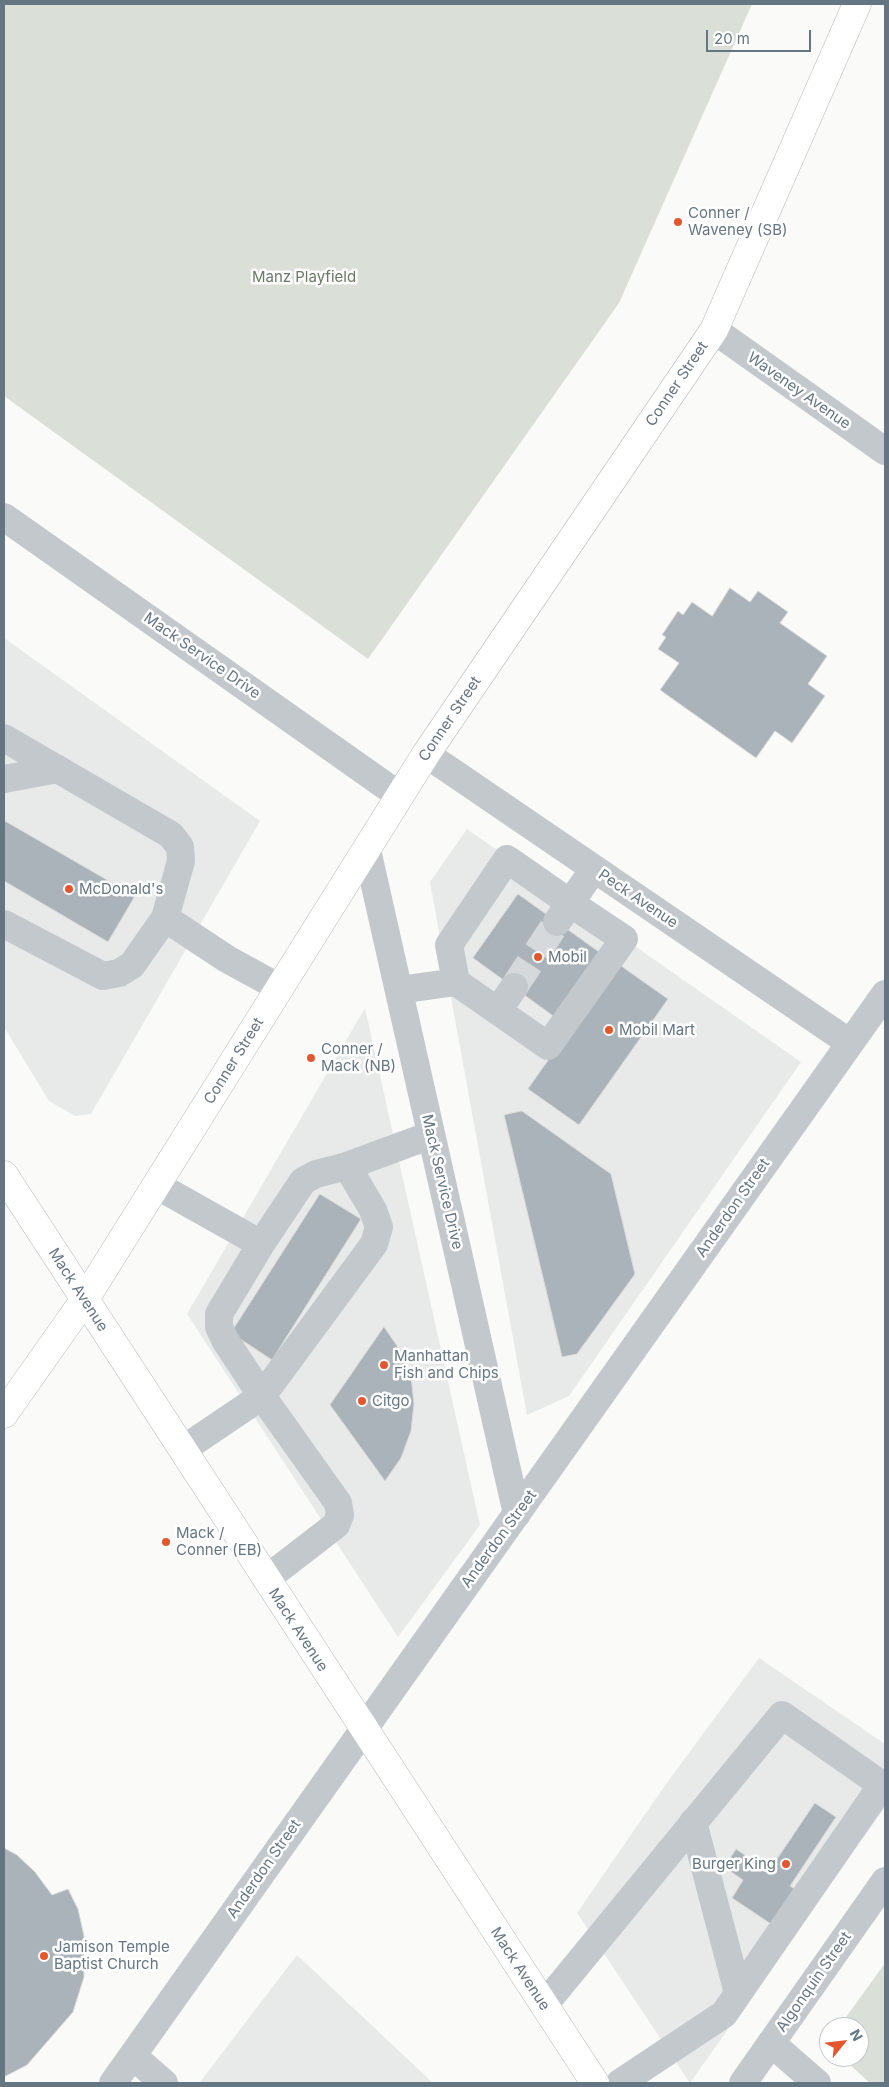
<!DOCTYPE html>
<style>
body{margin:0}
#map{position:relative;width:889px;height:2087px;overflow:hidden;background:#fafaf8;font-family:Inter,sans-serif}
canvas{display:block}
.frame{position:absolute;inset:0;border:5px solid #657683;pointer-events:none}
.north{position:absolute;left:819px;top:2017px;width:50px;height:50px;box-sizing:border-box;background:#fff;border:1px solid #c1c8cd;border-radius:50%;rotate:61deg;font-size:14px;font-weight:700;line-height:20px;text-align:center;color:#657683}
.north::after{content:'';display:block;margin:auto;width:18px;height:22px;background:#e4572e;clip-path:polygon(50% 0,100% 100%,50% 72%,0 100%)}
.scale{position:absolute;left:706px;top:30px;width:105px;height:22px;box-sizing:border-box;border:2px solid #657683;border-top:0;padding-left:6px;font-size:15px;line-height:18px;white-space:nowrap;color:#657683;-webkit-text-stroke:4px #fff;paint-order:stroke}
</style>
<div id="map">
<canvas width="889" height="2087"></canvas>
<div class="frame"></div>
<div class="north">N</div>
<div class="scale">20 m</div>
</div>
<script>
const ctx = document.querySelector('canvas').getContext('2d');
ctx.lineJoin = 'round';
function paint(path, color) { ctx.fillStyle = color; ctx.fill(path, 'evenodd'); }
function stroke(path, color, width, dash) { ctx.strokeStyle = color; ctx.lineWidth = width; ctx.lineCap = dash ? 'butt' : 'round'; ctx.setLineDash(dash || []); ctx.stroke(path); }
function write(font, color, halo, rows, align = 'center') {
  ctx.font = font + ' Inter,sans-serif'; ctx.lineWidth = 5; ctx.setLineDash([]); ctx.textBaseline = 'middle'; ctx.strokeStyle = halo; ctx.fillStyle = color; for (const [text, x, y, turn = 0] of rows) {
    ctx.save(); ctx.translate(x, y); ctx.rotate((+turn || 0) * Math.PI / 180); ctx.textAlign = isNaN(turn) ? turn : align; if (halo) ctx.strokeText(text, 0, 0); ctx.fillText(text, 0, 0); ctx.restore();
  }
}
const built = new Path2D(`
 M 4,638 L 260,821 L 91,1114 L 75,1116 L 49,1101 L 4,1027 Z
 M 467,829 L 801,1062 L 569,1396 L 527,1415 L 430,882 Z
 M 365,1008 L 480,1525 L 398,1637 L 187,1314 Z
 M 759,1658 L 885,1744 L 885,1807 L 690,2083 L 577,1913 L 666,1784 Z
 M 297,1955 L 433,2083 L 202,2083 L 200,2082 Z`);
const green = new Path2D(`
 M 4,4 L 752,4 L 619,303 L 368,659 L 4,396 Z
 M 885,1963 L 885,2083 L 870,2083 L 841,2057 L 859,2057 L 859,2027 L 839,2027 Z`);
const building = new Path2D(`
 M 730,588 L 750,602 L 758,591 L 788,612 L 780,623 L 827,656 L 808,684 L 825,696 L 792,743 L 775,731 L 756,758 L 660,690 L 679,663 L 658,649 L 666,637 L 662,635 L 678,611 L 683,615 L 692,602 L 712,616 Z
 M 5,821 L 135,896 L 108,942 L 4,881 Z
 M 518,894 L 602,954 L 556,1018 L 473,958 Z
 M 617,963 L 668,999 L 579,1125 L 528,1089 Z
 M 522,1111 L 611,1174 L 635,1274 L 577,1354 L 562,1357 L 504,1115 Z
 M 320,1194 L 361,1219 L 272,1360 L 231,1333 Z
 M 384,1327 L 400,1350 L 411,1376 L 414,1404 L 411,1431 L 401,1458 L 385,1481 L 330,1405 Z
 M 815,1803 L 836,1817 L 790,1886 L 799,1892 L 771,1924 L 732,1898 L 743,1880 L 724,1867 L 736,1849 L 764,1868 L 771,1857 L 776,1860 Z
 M 4,1848 L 17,1855 L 35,1872 L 52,1895 L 68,1889 L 78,1909 L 84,1936 L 84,1977 L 73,2012 L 27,2065 L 4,2077 Z`);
const minorTunnel = new Path2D(`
 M 514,987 L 557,922`);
const minor = new Path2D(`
 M 714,330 L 885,451
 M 4,517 L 400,796
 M 4,738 L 171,835 L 180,847 L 181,861 L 165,918 L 132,965 L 119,973 L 103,976 L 4,924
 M 426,754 L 850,1043
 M 4,779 L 58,769
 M 367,850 L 517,1514
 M 165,918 L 227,959 L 280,988
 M 456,982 L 548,1046 L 624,939 L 570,903 L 557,922
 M 399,990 L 456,982 L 449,945 L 507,859 L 570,903 L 594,869
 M 498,1011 L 514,987
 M 156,1185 L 261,1244 L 219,1314 L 219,1327 L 225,1340 L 262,1396 L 338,1503 L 340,1515 L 336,1525 L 266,1579
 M 261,1244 L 303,1181 L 316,1174 L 347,1166 L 431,1135
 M 182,1450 L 262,1396 L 374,1244 L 379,1227 L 373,1210 L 347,1166
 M 693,1822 L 738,1993
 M 544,2005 L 782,1715 L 885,1787
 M 771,2043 L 817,2083
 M 133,2056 L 164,2083
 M 113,2083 L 885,994
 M 620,2083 L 724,2014 L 882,1785
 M 743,2083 L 885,1881`);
const major = new Path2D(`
 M 4,1175 L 595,2083
 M 4,1414 L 85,1299 L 426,754 L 714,330 L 857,4`);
const markers = [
 [678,222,5,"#e4572e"],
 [69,889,5,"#e4572e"],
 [538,957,5,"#e4572e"],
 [609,1030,5,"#e4572e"],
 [311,1058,5,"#e4572e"],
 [384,1365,5,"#e4572e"],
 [362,1401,5,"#e4572e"],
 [166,1542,5,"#e4572e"],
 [786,1864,5,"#e4572e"],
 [44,1956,5,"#e4572e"]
];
const poiNames = [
 ["Conner /",688,213],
 ["Waveney (SB)",688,230],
 ["McDonald's",79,889],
 ["Mobil",548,957],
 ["Mobil Mart",619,1030],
 ["Conner /",321,1049],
 ["Mack (NB)",321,1066],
 ["Manhattan",394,1356],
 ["Fish and Chips",394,1373],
 ["Citgo",372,1401],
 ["Mack /",176,1533],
 ["Conner (EB)",176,1550],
 ["Burger King",776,1864,"right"],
 ["Jamison Temple",54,1947],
 ["Baptist Church",54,1964]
];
const parkNames = [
 ["Manz Playfield",304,277]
];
const streetNames = [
 ["Conner Street",677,384,-56],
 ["Waveney Avenue",799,391,35],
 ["Mack Service Drive",202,656,35],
 ["Conner Street",450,719,-56],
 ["Peck Avenue",638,899,34],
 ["Conner Street",234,1061,-58],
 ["Mack Service Drive",442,1182,77],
 ["Anderdon Street",733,1208,-55],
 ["Mack Avenue",78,1290,57],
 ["Anderdon Street",499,1539,-54],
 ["Mack Avenue",298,1630,57],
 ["Anderdon Street",264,1869,-55],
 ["Mack Avenue",520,1969,57],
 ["Algonquin Street",814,1982,-55]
];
paint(built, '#e8e9e9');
paint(green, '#dadfd7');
paint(building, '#aab3b9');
stroke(building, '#dcdcda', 1);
stroke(minorTunnel, '#d5d9db', 28, [28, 14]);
stroke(major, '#b5babe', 29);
stroke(minor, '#c3c8cc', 28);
stroke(major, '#fff', 28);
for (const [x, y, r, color] of markers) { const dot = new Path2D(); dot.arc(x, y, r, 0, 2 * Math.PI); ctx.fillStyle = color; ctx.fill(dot); stroke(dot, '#fff', 2); }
write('15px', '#657683', '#fff', poiNames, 'left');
write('15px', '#687a64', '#fff', parkNames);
write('15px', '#657683', '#fff', streetNames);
</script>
